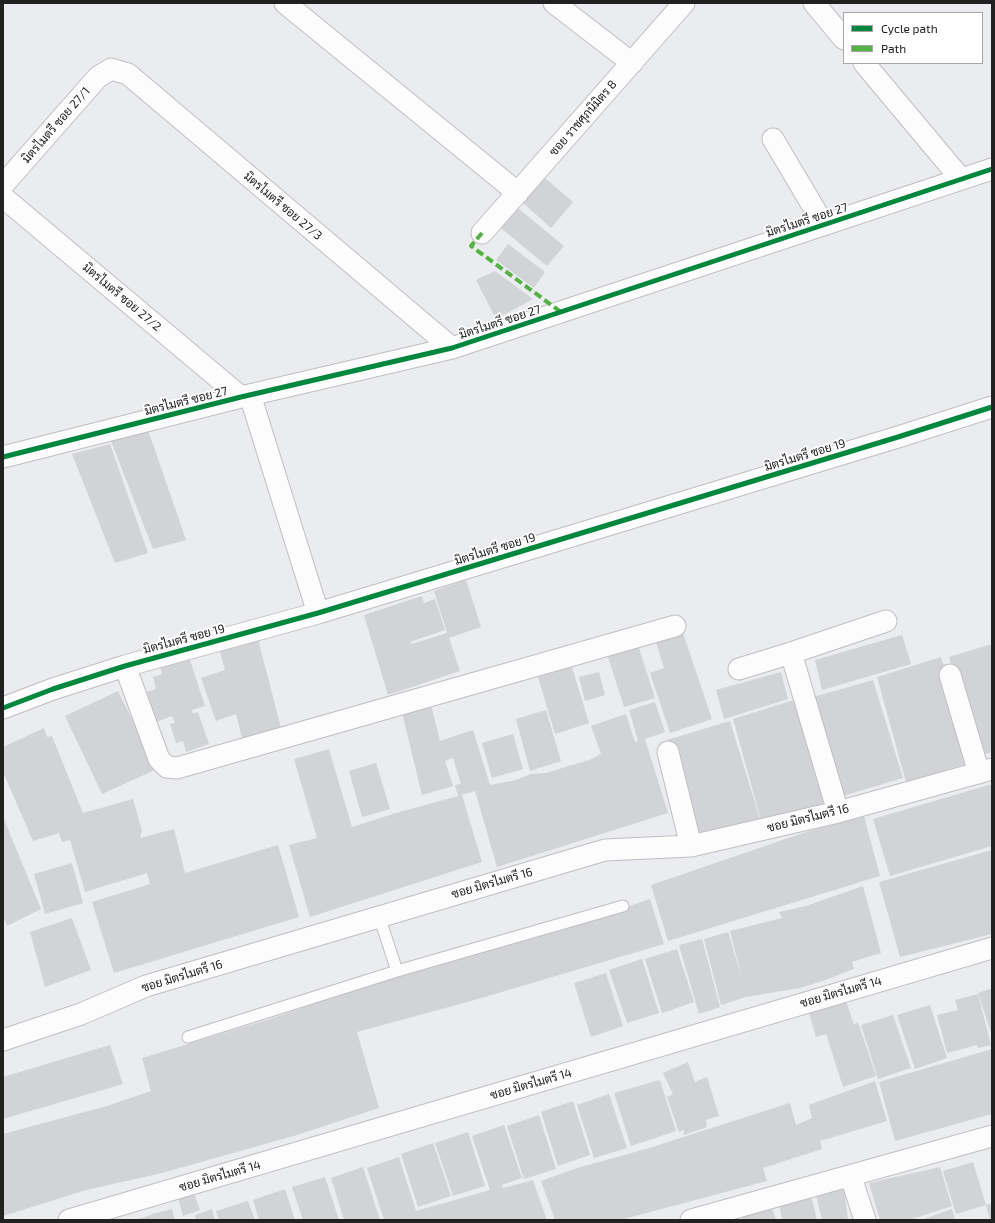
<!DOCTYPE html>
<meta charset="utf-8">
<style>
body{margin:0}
#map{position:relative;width:995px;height:1223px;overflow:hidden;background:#eaecef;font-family:"Exo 2",sans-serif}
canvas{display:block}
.frame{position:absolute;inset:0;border:4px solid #212121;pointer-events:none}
.legend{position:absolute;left:843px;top:12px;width:140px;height:52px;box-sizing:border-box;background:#fff;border:1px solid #a6a6a6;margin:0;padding:5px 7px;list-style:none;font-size:12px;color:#212121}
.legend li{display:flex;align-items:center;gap:8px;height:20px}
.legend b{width:20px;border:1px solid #a6a6a6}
</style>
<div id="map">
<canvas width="995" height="1223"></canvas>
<div class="frame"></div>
<ul class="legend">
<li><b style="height:5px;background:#00873e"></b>Cycle path</li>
<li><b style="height:5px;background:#55b145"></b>Path</li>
</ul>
</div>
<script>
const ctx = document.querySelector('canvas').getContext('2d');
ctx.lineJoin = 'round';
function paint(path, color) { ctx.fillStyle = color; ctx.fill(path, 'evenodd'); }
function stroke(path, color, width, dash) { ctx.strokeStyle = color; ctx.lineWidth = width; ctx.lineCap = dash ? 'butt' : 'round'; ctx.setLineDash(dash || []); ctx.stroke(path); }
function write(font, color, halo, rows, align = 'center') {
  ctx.font = font + ' "Exo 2",Sarabun,sans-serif'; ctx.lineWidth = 3.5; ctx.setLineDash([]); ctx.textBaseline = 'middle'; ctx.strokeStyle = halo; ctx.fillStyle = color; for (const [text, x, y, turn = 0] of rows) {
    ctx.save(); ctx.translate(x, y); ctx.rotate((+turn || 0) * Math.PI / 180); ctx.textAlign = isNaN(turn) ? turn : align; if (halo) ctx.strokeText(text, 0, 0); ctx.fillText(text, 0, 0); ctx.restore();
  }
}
const building = new Path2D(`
 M 545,178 L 573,202 L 551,228 L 523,203 Z
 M 513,204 L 564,246 L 547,266 L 496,224 Z
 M 508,244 L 545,272 L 534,288 L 496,260 Z
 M 495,271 L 533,299 L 496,319 L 476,280 Z
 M 148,430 L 186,540 L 153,549 L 111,441 Z
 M 110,444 L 148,553 L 115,563 L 72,454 Z
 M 466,580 L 481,627 L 449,638 L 460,671 L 388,695 L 364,615 L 422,596 L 424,603 L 435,599 L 445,630 L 410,642 L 412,644 L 447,633 L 434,591 Z
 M 682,630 L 712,719 L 670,733 L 650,673 L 664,668 L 655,639 Z
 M 257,635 L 281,728 L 242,738 L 236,714 L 216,721 L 201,678 L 225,670 L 219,648 Z
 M 902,635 L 911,664 L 822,690 L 815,660 Z
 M 992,644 L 992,752 L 976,757 L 949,657 Z
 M 638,645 L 655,698 L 624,707 L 607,654 Z
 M 189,657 L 205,706 L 192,710 L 193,714 L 198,712 L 209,744 L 186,752 L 183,741 L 176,743 L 170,724 L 175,723 L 172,716 L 156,722 L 147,692 L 156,689 L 153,677 L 162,674 L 160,666 Z
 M 941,657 L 973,762 L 906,782 L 877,677 Z
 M 572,667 L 589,723 L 555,734 L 538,677 Z
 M 599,672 L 605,695 L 585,701 L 579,677 Z
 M 781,672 L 788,699 L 724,719 L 716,690 Z
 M 873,680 L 903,778 L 836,798 L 810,698 Z
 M 118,691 L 157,769 L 102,794 L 65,716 Z
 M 797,699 L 829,804 L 762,824 L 733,719 Z
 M 655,702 L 665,732 L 645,739 L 668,813 L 497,867 L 475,791 L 462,795 L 482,862 L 310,917 L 289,845 L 317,838 L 294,759 L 329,749 L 352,827 L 396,813 L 458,796 L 455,785 L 461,784 L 453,758 L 445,761 L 453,786 L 422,795 L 402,713 L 431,705 L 440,741 L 473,730 L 490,785 L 516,780 L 531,774 L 546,773 L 592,759 L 601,754 L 591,726 L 626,714 L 635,742 L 638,741 L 629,710 Z
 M 546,710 L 561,761 L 530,771 L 516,719 Z
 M 730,721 L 760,819 L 693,840 L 667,740 Z
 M 44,728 L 47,737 L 52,736 L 83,813 L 133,799 L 142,831 L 140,838 L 174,829 L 185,873 L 278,845 L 299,917 L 114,973 L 92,902 L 150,884 L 147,873 L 85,892 L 70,840 L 62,842 L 59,833 L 33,841 L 3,772 L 3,747 Z
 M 513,734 L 523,769 L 492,778 L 482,743 Z
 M 376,763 L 390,809 L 362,817 L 349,771 Z
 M 992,784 L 992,846 L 890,876 L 873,819 Z
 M 864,816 L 880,876 L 668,941 L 651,885 L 803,833 Z
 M 3,817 L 41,909 L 7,926 L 3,916 Z
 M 992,850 L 992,934 L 900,957 L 879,882 Z
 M 72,863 L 83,903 L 45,914 L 34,874 Z
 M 863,886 L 881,953 L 852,962 L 854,969 L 828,979 L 800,988 L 746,997 L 721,1005 L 704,939 L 728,932 L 742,979 L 730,931 L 782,918 L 779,912 L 806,906 Z
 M 650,899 L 664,944 L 471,1001 L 357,1032 L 379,1108 L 297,1135 L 162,1173 L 86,1190 L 3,1216 L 3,1134 L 107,1106 L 151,1091 L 142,1058 L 270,1019 L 394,976 L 395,977 L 562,930 Z
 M 72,918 L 91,970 L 45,987 L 30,932 Z
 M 702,939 L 720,1007 L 699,1014 L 679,945 Z
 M 677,949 L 694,1002 L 662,1013 L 645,959 Z
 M 642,959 L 659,1013 L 627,1023 L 609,970 Z
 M 606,973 L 623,1026 L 591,1037 L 574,983 Z
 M 992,988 L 992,1036 L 978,993 Z
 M 978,994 L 991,1045 L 978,1048 L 977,1045 L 947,1053 L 937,1015 L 958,1010 L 955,1000 Z
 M 845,998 L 854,1025 L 858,1022 L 876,1076 L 843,1087 L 826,1034 L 816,1037 L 808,1009 Z
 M 930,1005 L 947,1058 L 915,1069 L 897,1015 Z
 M 893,1015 L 911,1068 L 878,1079 L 861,1025 Z
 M 110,1045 L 123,1084 L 3,1119 L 3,1077 Z
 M 992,1049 L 992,1114 L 895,1141 L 879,1082 Z
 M 688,1062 L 695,1082 L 707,1077 L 719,1116 L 706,1120 L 707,1127 L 684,1135 L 684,1130 L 679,1132 L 667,1097 L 673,1094 L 663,1073 Z
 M 660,1080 L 676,1131 L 631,1146 L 614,1093 Z
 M 875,1081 L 887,1121 L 820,1141 L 822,1149 L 763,1168 L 767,1181 L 620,1220 L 555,1220 L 541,1181 L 574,1169 L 646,1149 L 790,1103 L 796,1125 L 812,1118 L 809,1105 Z
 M 609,1094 L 627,1148 L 594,1158 L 577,1105 Z
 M 573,1101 L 590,1155 L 558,1166 L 541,1112 Z
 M 539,1115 L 556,1169 L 524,1179 L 507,1126 Z
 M 504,1125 L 522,1178 L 502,1185 L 503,1188 L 533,1180 L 547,1220 L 384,1220 L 367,1168 L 399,1157 L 416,1211 L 490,1190 L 472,1136 Z
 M 468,1132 L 485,1186 L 453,1196 L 435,1143 Z
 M 433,1143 L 451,1196 L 418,1207 L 401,1154 Z
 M 973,1162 L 986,1205 L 992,1203 L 992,1220 L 990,1220 L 986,1205 L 956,1214 L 943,1171 Z
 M 363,1167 L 380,1220 L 344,1220 L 331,1178 Z
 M 940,1167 L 952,1206 L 909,1220 L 880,1220 L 869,1183 Z
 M 325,1177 L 339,1220 L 303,1220 L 292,1187 Z
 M 285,1189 L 295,1220 L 259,1220 L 253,1200 Z
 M 844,1189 L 848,1220 L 822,1220 L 816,1195 Z
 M 193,1190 L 200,1210 L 183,1216 L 177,1195 Z
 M 811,1196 L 817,1220 L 782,1220 L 779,1203 Z
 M 248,1201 L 255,1220 L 219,1220 L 216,1211 Z
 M 770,1202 L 776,1220 L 743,1220 L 740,1211 Z
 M 172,1209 L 175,1220 L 136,1220 L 156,1213 Z
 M 212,1209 L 215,1220 L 196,1220 L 195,1215 Z
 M 952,1209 L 955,1220 L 921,1220 Z`);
const service = new Path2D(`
 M 397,971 L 623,906
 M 188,1037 L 397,971 L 379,916`);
const minor = new Path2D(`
 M 285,3 L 518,193
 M 554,3 L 632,63
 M 814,3 L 844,39
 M 864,63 L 961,179
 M 773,139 L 824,225
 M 3,185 L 98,77 L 111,69 L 128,74 L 452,348
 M 3,197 L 241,397
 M 482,233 L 684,3
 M 250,395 L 318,613
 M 3,457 L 241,397 L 452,348 L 992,169
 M 791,653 L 886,621
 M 125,666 L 159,759 L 167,767 L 177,768 L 675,626
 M 739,669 L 791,653 L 838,812
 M 950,675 L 979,773
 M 3,708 L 53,689 L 125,666 L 318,613 L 898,437 L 992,407
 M 668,752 L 691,846
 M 3,1040 L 81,1014 L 146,986 L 605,850 L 691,846 L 838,812 L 992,769
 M 851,1177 L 865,1220
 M 69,1220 L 992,948
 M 691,1220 L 992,1136`);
const quiet = new Path2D(`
 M 482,233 L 471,246 L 561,312`);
const cycleway = new Path2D(`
 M 3,457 L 241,397 L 452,348 L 992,169
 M 3,708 L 53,689 L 125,666 L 318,613 L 898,437 L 992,407`);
const streetNames = [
 ["ซอย ราชศุภนิมิตร 8",583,118,-49],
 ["มิตรไมตรี ซอย 27/1",56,125,-49],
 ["มิตรไมตรี ซอย 27/3",283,206,40],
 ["มิตรไมตรี ซอย 27",807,220,-18],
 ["มิตรไมตรี ซอย 27/2",122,297,40],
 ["มิตรไมตรี ซอย 27",500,322,-18],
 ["มิตรไมตรี ซอย 27",186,401,-14],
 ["มิตรไมตรี ซอย 19",805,455,-17],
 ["มิตรไมตรี ซอย 19",495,549,-17],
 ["มิตรไมตรี ซอย 19",184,639,-15],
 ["ซอย มิตรไมตรี 16",808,818,-14],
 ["ซอย มิตรไมตรี 16",492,883,-16],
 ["ซอย มิตรไมตรี 16",182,976,-17],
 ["ซอย มิตรไมตรี 14",841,992,-16],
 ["ซอย มิตรไมตรี 14",531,1084,-16],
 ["ซอย มิตรไมตรี 14",220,1176,-16]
];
paint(building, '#d1d3d6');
stroke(service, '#bfbfc1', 13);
stroke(minor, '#bfbfc1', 23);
stroke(service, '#fcfcfd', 11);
stroke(minor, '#fcfcfd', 21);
stroke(quiet, '#55b145', 4, [8, 4]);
stroke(cycleway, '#00873e', 5);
write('12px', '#212121', '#fff', streetNames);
</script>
